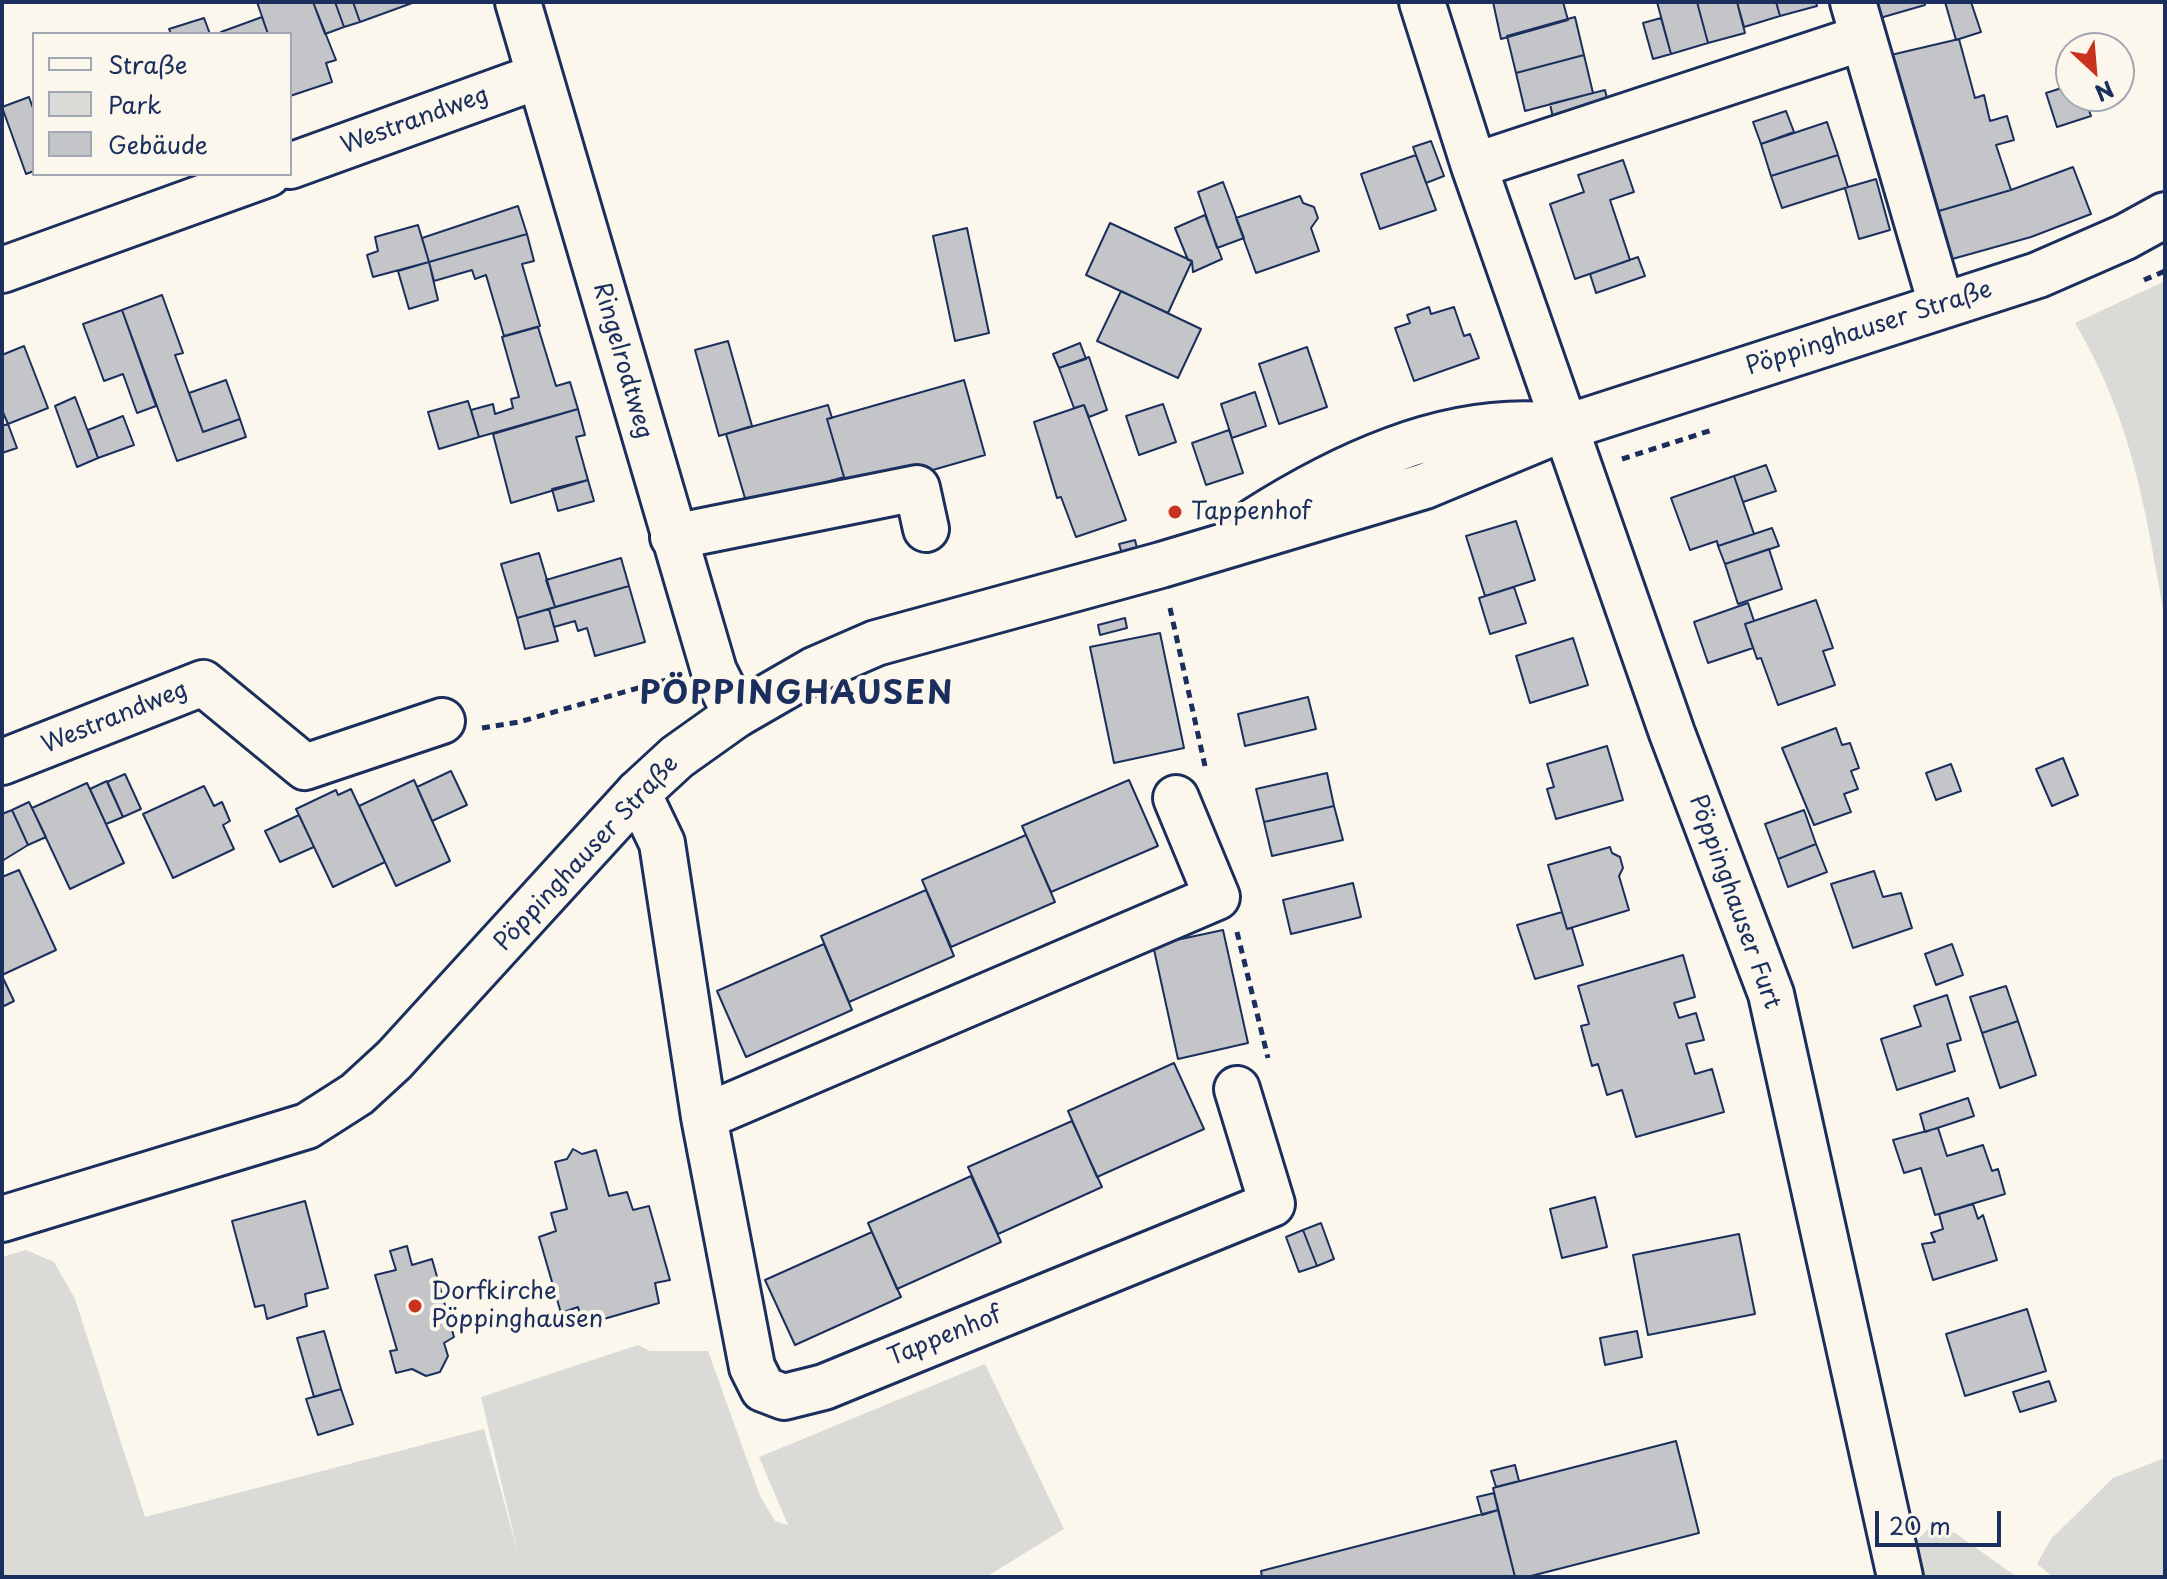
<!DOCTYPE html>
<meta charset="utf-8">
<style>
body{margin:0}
#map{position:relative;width:2167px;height:1579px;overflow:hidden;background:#fbf7ec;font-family:"Playpen Sans",sans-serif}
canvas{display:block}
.frame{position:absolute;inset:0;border:4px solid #1b2f5e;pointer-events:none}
.legend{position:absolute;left:32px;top:32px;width:260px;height:144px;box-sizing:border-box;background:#fbf7ec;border:2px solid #a1a7b3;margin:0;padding:10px 14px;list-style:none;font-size:24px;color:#1b2f5e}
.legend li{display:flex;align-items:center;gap:16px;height:40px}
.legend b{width:40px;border:2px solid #a1a7b3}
.north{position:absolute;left:2055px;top:32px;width:80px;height:80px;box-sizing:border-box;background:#fbf7ec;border:2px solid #a1a7b3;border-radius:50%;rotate:154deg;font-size:22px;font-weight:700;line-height:32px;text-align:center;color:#1b2f5e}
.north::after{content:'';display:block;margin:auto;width:28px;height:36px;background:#c8321e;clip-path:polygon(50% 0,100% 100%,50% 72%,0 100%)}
.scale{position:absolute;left:1875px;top:1511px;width:126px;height:36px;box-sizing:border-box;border:4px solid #1b2f5e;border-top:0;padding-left:10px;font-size:24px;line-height:28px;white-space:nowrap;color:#1b2f5e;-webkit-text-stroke:6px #fbf7ec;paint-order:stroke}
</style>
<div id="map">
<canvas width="2167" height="1579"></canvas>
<div class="frame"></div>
<ul class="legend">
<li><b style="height:10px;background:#fbf7ec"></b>Straße</li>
<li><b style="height:22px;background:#dadad7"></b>Park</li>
<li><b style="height:22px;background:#c3c5c9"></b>Gebäude</li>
</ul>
<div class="north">N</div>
<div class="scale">20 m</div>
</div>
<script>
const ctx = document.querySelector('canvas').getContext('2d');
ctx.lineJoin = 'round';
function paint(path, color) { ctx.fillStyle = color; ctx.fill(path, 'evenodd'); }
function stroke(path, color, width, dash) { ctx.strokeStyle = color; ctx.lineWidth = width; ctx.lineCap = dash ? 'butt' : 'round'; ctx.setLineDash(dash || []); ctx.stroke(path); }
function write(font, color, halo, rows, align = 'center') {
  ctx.font = font + ' "Playpen Sans",sans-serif'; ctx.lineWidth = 8; ctx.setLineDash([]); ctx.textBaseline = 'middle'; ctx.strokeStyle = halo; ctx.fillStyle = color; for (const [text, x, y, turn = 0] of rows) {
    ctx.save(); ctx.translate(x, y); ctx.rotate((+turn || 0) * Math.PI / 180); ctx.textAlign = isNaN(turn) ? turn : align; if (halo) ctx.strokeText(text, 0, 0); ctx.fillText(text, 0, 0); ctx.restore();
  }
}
const green = new Path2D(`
 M 2165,281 L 2165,619 C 2145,508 2133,422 2075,323 Z
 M 26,1250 L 54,1262 L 75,1299 L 145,1517 L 484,1429 L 518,1553 L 481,1397 L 638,1345 L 650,1351 L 708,1351 L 760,1496 L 775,1521 L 788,1525 L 759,1457 L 985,1364 L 1064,1529 L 986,1577 L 2,1577 L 2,1257 Z
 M 2165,1458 L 2165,1577 L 2053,1577 L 2037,1564 L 2051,1539 L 2113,1478 Z
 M 1928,1529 L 1955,1533 L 2017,1577 L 1916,1577 L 1910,1548 Z`);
const building = new Path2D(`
 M 257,2 L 313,2 L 336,60 L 326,63 L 332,82 L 290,96 L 290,34 L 268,34 Z
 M 313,2 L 335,2 L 344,27 L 325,34 Z
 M 335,2 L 353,2 L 360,22 L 344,27 Z
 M 353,2 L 415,2 L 360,22 Z
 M 1493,2 L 1563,2 L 1568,20 L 1501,39 Z
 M 1657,2 L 1697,2 L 1708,43 L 1671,54 Z
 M 1697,2 L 1737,2 L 1745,33 L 1708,43 Z
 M 1737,2 L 1776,2 L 1780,16 L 1744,27 Z
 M 1776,2 L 1816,2 L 1817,6 L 1780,16 Z
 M 1861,2 L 1924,2 L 1925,5 L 1866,22 Z
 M 1945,2 L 1971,2 L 1981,32 L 1956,40 Z
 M 262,17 L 268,34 L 222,34 L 221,32 Z
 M 1575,17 L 1584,55 L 1516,73 L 1507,36 Z
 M 204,18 L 210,34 L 171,34 L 169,29 Z
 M 1661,18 L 1671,54 L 1653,59 L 1643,23 Z
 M 1959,39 L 1975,98 L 1984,95 L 1990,121 L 2007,116 L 2014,140 L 1996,145 L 2011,190 L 1925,215 L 1878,58 Z
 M 1584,55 L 1593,93 L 1525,111 L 1516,73 Z
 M 2071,85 L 2071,96 L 2084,96 L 2091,116 L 2057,127 L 2046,93 Z
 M 1605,90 L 1609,107 L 1554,122 L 1550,104 Z
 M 29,97 L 34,111 L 34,171 L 26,174 L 2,107 Z
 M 1786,111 L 1794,132 L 1761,144 L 1753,122 Z
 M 1827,122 L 1838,155 L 1771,176 L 1761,144 Z
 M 1431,141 L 1444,176 L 1426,183 L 1413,147 Z
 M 1416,155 L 1436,210 L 1380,229 L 1361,174 Z
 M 1838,155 L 1848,187 L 1782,208 L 1771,176 Z
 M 1623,160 L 1634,192 L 1610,200 L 1630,260 L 1575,279 L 1550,204 L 1584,192 L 1578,175 Z
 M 2073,167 L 2091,214 L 2031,237 L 1938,263 L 1925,215 L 2011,190 Z
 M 1876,179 L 1890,230 L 1859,239 L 1845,188 Z
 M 1223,182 L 1244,238 L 1217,248 L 1198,192 Z
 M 1300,196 L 1303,203 L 1314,207 L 1318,218 L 1311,228 L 1319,251 L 1256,273 L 1236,218 Z
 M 518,206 L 527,234 L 429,262 L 422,238 Z
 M 1205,215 L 1222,259 L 1193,272 L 1192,261 L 1188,260 L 1175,228 Z
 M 1110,223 L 1192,261 L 1168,313 L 1086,275 Z
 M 418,225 L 429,262 L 373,277 L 367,255 L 378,251 L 375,237 Z
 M 967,228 L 989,333 L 955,341 L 933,236 Z
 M 527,234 L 534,261 L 522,264 L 540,326 L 504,336 L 486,275 L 475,279 L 472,270 L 434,281 L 429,262 Z
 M 1638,257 L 1645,276 L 1596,293 L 1590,274 Z
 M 429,262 L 438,300 L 409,309 L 398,271 Z
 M 1121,291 L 1201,329 L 1178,378 L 1097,341 Z
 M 162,295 L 183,353 L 175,355 L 203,432 L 240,419 L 246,437 L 177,461 L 122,310 Z
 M 1429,307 L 1431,314 L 1454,307 L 1464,336 L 1470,334 L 1479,358 L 1414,381 L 1395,328 L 1410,323 L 1407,315 Z
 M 122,310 L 156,406 L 137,413 L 123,374 L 104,381 L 83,324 Z
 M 538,327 L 556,386 L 570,382 L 578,409 L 479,437 L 471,410 L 493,404 L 495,414 L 513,408 L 511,399 L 519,397 L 502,337 Z
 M 728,341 L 752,426 L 719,436 L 695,350 Z
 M 1080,343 L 1086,359 L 1059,368 L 1053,354 Z
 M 24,346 L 48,408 L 8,424 L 2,410 L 2,355 Z
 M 1307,347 L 1327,407 L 1279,424 L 1259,364 Z
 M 1089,357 L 1107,410 L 1089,417 L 1084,405 L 1074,408 L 1059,368 Z
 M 226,380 L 240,419 L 203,432 L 189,393 Z
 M 964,380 L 985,455 L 849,494 L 827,419 Z
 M 1255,392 L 1266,426 L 1232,438 L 1221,404 Z
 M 75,397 L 98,458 L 77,467 L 55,406 Z
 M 468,401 L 479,437 L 439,449 L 428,412 Z
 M 1163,404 L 1176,442 L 1139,455 L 1126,416 Z
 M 828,405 L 832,418 L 827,419 L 844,477 L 747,505 L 726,434 Z
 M 1084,405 L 1126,520 L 1076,537 L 1061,497 L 1057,498 L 1034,422 Z
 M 578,409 L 585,435 L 576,437 L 588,480 L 511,503 L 493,434 Z
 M 123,416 L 134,445 L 98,458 L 88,430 Z
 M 8,424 L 17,448 L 2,453 L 2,426 Z
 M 1229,430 L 1243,473 L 1206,485 L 1192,443 Z
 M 1766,465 L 1776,491 L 1743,502 L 1734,476 Z
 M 1734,476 L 1754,534 L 1718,546 L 1717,541 L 1690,550 L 1671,498 Z
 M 588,480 L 594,501 L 558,511 L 552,489 Z
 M 1516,521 L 1535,580 L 1485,596 L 1466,536 Z
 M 1772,528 L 1779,546 L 1725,564 L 1718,546 Z
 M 1135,540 L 1137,548 L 1122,554 L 1119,544 Z
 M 1769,549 L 1782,589 L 1738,604 L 1725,564 Z
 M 539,553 L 555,607 L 517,618 L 501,564 Z
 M 621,558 L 629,586 L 555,607 L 546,580 Z
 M 629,586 L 645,642 L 595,656 L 587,628 L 578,631 L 575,621 L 554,627 L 549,609 Z
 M 1514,587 L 1526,623 L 1490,634 L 1479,598 Z
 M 1816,600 L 1833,648 L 1823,651 L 1835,685 L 1778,705 L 1761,658 L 1757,659 L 1745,624 Z
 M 1748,603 L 1754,621 L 1745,624 L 1753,648 L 1708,663 L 1694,622 Z
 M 549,609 L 558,641 L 525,649 L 517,618 Z
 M 1125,618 L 1127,628 L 1100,635 L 1098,625 Z
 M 1160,633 L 1184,748 L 1114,763 L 1090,647 Z
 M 1573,638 L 1588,685 L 1530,703 L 1516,656 Z
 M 1308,697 L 1316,729 L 1245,746 L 1238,714 Z
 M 1836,728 L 1842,745 L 1850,743 L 1859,768 L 1851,771 L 1858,789 L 1844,794 L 1851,812 L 1814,825 L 1782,748 Z
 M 1607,746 L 1623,800 L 1556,819 L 1547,789 L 1554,787 L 1547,764 Z
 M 2063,758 L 2078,795 L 2052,806 L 2036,769 Z
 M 1951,764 L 1961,791 L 1936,800 L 1926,773 Z
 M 451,771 L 467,805 L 432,821 L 417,787 Z
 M 1327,773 L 1334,806 L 1264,822 L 1256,789 Z
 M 125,774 L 141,809 L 123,817 L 107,782 Z
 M 414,780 L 450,861 L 396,886 L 359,806 Z
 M 1129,780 L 1158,846 L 1051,892 L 1022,826 Z
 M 107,781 L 123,817 L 106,824 L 90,789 Z
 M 87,783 L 124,863 L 70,889 L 32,808 Z
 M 204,786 L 214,806 L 222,802 L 230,821 L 223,825 L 234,849 L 173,878 L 143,814 Z
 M 351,789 L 385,862 L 333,887 L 296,809 L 336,790 L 338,795 Z
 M 29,802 L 46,837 L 28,845 L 12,810 Z
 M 1334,806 L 1343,840 L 1272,856 L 1264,822 Z
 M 12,810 L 28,845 L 2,861 L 2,814 Z
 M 1804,810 L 1816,844 L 1778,859 L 1765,824 Z
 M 299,815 L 314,847 L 280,862 L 265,831 Z
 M 1026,835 L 1055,902 L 951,947 L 922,880 Z
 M 1816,844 L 1827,872 L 1788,887 L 1778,859 Z
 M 1610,847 L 1612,853 L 1620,857 L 1623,868 L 1619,876 L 1629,910 L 1567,929 L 1548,865 Z
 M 19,870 L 56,950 L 2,975 L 2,877 Z
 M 1874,871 L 1883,897 L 1901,893 L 1912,928 L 1853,948 L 1831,884 Z
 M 1353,883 L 1361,917 L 1291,934 L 1283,900 Z
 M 926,890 L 954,956 L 849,1002 L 821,936 Z
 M 1562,912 L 1567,929 L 1572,928 L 1583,965 L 1535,979 L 1517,925 Z
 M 1223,930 L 1248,1043 L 1178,1059 L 1153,945 Z
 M 824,944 L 852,1010 L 746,1057 L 717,991 Z
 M 1952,944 L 1963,975 L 1936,985 L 1925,954 Z
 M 1683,955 L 1695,997 L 1674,1003 L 1679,1018 L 1696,1013 L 1704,1040 L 1686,1044 L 1695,1074 L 1712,1069 L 1724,1112 L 1636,1137 L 1622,1090 L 1607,1095 L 1598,1064 L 1592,1066 L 1581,1026 L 1589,1024 L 1578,986 Z
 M 2,976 L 14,1001 L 2,1007 Z
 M 2006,986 L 2018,1021 L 1982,1033 L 1970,997 Z
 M 1947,995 L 1961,1040 L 1947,1044 L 1955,1071 L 1897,1090 L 1881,1039 L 1921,1026 L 1914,1006 Z
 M 2018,1021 L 2036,1075 L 2000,1088 L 1982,1033 Z
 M 1174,1063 L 1204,1129 L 1097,1177 L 1068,1111 Z
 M 1968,1098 L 1974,1116 L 1925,1132 L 1920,1114 Z
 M 1072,1121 L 1102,1187 L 998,1234 L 968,1167 Z
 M 1938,1128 L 1947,1156 L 1983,1145 L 1992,1171 L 1998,1169 L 2005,1194 L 1935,1215 L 1921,1168 L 1904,1173 L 1893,1140 Z
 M 573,1149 L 582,1154 L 596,1150 L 609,1196 L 627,1192 L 633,1210 L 649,1206 L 670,1280 L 655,1283 L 659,1303 L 583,1325 L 578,1307 L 561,1313 L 539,1237 L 556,1231 L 551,1213 L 567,1209 L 555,1162 L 567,1159 Z
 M 971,1176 L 1001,1242 L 897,1289 L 868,1223 Z
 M 1595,1197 L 1607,1247 L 1562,1258 L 1550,1209 Z
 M 305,1201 L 328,1288 L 305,1294 L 307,1306 L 267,1319 L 264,1305 L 255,1307 L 232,1221 Z
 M 1973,1204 L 1978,1219 L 1983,1215 L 1997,1260 L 1933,1280 L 1922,1244 L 1935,1242 L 1931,1233 L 1943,1229 L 1939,1214 Z
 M 1321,1223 L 1334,1259 L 1317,1266 L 1303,1230 Z
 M 1303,1230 L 1317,1266 L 1299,1272 L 1286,1237 Z
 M 872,1232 L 901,1297 L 795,1345 L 765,1280 Z
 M 1739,1234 L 1755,1314 L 1648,1335 L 1633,1255 Z
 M 407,1246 L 412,1265 L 432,1259 L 454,1337 L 444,1343 L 448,1356 L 440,1372 L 426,1376 L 412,1369 L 396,1373 L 390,1351 L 397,1350 L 375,1275 L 396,1270 L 390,1251 Z
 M 2027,1309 L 2046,1371 L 1965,1396 L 1946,1334 Z
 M 324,1331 L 341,1389 L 314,1397 L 297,1338 Z
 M 1637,1331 L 1642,1357 L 1605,1365 L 1600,1338 Z
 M 2049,1381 L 2056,1401 L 2020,1412 L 2013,1392 Z
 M 341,1389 L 353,1424 L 318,1435 L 306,1399 Z
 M 1676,1441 L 1699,1533 L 1527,1577 L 1515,1577 L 1493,1488 Z
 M 1515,1465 L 1519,1481 L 1496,1487 L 1491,1471 Z
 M 1494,1493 L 1498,1510 L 1482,1515 L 1477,1497 Z
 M 1498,1510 L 1515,1577 L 1262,1577 L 1261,1571 Z`);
const path = new Path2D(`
 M 2144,280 L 2165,271
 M 1622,459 L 1715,429
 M 1170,608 L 1205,766
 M 482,728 L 519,722 L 673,678
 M 1237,932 L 1268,1058`);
const minor = new Path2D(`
 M 518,2 L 714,671 L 736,715
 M 1422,2 L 1474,166 L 1672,733 L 1771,994 L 1900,1577
 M 1853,2 L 1941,304
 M 290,166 L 539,76
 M 1474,166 L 1862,38
 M 2,270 L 268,174
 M 673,537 L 917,488 L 926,529
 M 2,762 L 203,683 L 305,767 L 442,721
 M 638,793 L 662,843 L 704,1117 L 752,1367 L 763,1389 L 784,1397 L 824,1387 L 1272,1204 L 1237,1089
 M 704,1117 L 1217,897 L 1176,798`);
const major = new Path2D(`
 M 1254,521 C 1339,467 1441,418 1544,425
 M 2,1219 L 307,1126 L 357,1094 L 394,1060 L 638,793 L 677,757 L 736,715 L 814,670 L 876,643 L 1161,565 L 1425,486 L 1567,427 L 2038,275 L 2125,237 L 2165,215`);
const markers = [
 [1175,512,8,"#c8321e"],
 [415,1306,8,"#c8321e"]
];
const streetNames = [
 ["Westrandweg",415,121,-20],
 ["Pöppinghauser Straße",1869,329,-18],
 ["Ringelrodtweg",622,361,74],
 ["Westrandweg",115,718,-22],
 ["Pöppinghauser Straße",587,854,-47],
 ["Pöppinghauser Furt",1734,902,70],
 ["Tappenhof",945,1337,-22]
];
const poiNames = [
 ["Tappenhof",1191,512],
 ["Dorfkirche",431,1292],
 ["Pöppinghausen",431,1320]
];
const districtNames = [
 ["PÖPPINGHAUSEN",797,695]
];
paint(green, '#dadad7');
paint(building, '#c3c5c9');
stroke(building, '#1b2f5e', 2);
stroke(minor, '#1b2f5e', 50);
stroke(major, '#1b2f5e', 50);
stroke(path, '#1b2f5e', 5, [8, 6]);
stroke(minor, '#fbf7ec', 44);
stroke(major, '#fbf7ec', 44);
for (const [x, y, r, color] of markers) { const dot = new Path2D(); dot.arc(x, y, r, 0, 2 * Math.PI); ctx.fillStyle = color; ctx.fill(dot); stroke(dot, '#fbf7ec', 3); }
write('24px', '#1b2f5e', '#fbf7ec', streetNames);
write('24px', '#1b2f5e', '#fbf7ec', poiNames, 'left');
ctx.letterSpacing = '2px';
write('bold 32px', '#1b2f5e', '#fbf7ec', districtNames);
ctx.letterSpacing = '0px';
</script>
